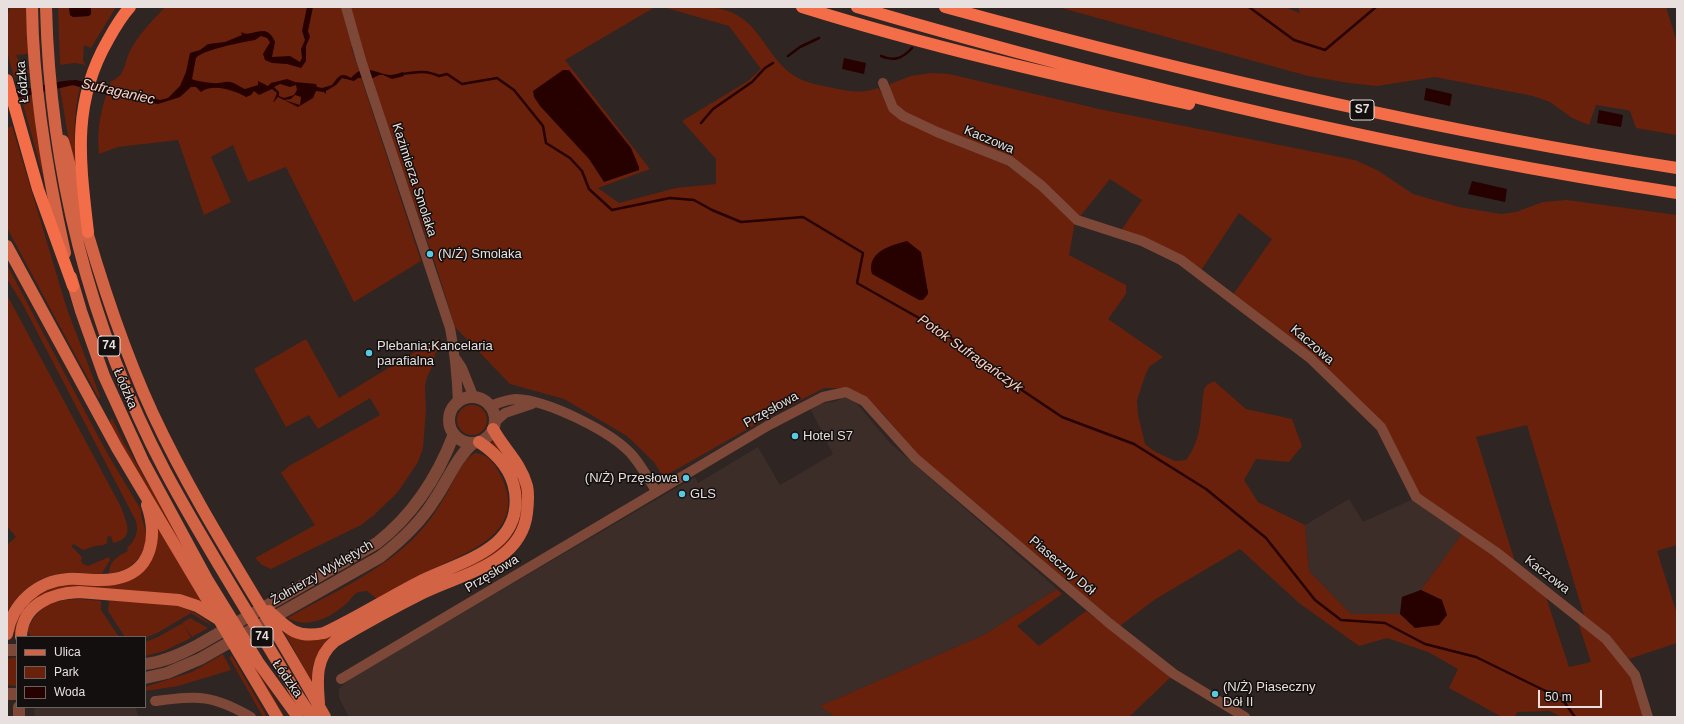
<!DOCTYPE html>
<meta charset="utf-8">
<style>
body{margin:0}
#map{position:relative;width:1684px;height:724px;overflow:hidden;background:#2f2522;font-family:Helvetica,sans-serif}
canvas{display:block}
.frame{position:absolute;inset:0;border:8px solid #e7e0de;pointer-events:none}
.legend{position:absolute;left:16px;top:636px;width:130px;height:72px;box-sizing:border-box;background:#130f0e;border:1px solid #686361;margin:0;padding:5px 7px;list-style:none;font-size:12px;color:#e7e0de}
.legend li{display:flex;align-items:center;gap:8px;height:20px}
.legend b{width:20px;border:1px solid #686361}
.scale{position:absolute;left:1538px;top:690px;width:64px;height:18px;box-sizing:border-box;border:2px solid #e7e0de;border-top:0;padding-left:5px;font-size:12px;line-height:14px;white-space:nowrap;color:#e7e0de;-webkit-text-stroke:3px #130f0e;paint-order:stroke}
</style>
<div id="map">
<canvas width="1684" height="724"></canvas>
<div class="frame"></div>
<ul class="legend">
<li><b style="height:5px;background:#d36345"></b>Ulica</li>
<li><b style="height:11px;background:#69210c"></b>Park</li>
<li><b style="height:11px;background:#270100"></b>Woda</li>
</ul>
<div class="scale">50 m</div>
</div>
<script>
const ctx = document.querySelector('canvas').getContext('2d');
ctx.lineJoin = 'round';
function paint(path, color) { ctx.fillStyle = color; ctx.fill(path, 'evenodd'); }
function stroke(path, color, width, dash) { ctx.strokeStyle = color; ctx.lineWidth = width; ctx.lineCap = dash ? 'butt' : 'round'; ctx.setLineDash(dash || []); ctx.stroke(path); }
function write(font, color, halo, rows, align = 'center') {
  ctx.font = font + ' Helvetica,sans-serif'; ctx.lineWidth = 3; ctx.setLineDash([]); ctx.textBaseline = 'middle'; ctx.strokeStyle = halo; ctx.fillStyle = color; for (const [text, x, y, turn = 0] of rows) {
    ctx.save(); ctx.translate(x, y); ctx.rotate((+turn || 0) * Math.PI / 180); ctx.textAlign = isNaN(turn) ? turn : align; if (halo) ctx.strokeText(text, 0, 0); ctx.fillText(text, 0, 0); ctx.restore();
  }
}
const built = new Path2D(`
 M 843,398 L 850,398 L 858,405 L 890,443 L 1057,589 L 984,635 L 820,706 L 835,717 L 349,717 L 339,698 L 339,689 L 349,679 L 695,477 L 698,483 L 758,447 L 780,485 L 833,454 L 810,408 L 819,403 L 834,402 Z
 M 1349,499 L 1363,522 L 1413,499 L 1462,534 L 1421,590 L 1402,597 L 1400,614 L 1351,614 L 1309,571 L 1305,525 Z
 M 38,707 L 135,707 L 139,717 L 35,717 L 34,709 Z`);
const green = new Path2D(`
 M 10,7 L 29,7 L 28,54 L 16,55 L 22,67 L 29,71 L 30,73 L 14,77 C 7,55 2,29 10,7 Z
 M 58,7 L 69,7 L 70,15 L 73,17 L 89,16 L 91,14 L 91,7 L 116,7 L 91,48 L 84,45 L 83,61 L 86,65 L 75,63 L 60,65 Z
 M 165,7 L 655,7 L 565,60 L 650,169 L 598,188 L 619,203 L 676,188 L 716,184 L 716,159 L 682,121 L 748,81 L 761,69 L 729,26 L 663,7 C 687,7 713,3 735,14 C 761,27 769,59 793,75 C 804,83 820,85 833,88 C 848,91 863,94 878,88 L 885,98 L 935,136 L 1006,165 L 1040,189 L 1075,222 L 1069,255 L 1126,285 L 1126,294 L 1108,319 L 1163,357 L 1150,366 L 1146,373 L 1137,400 L 1138,415 L 1145,444 L 1154,451 L 1175,461 L 1186,460 C 1203,438 1200,415 1204,389 L 1207,385 L 1214,381 L 1246,409 L 1292,419 L 1302,446 L 1289,462 L 1256,459 L 1244,480 L 1258,502 L 1305,525 L 1309,571 L 1351,614 L 1400,614 L 1415,628 L 1442,600 L 1421,590 L 1462,534 L 1495,554 L 1545,594 L 1569,667 L 1591,662 L 1577,619 L 1604,641 L 1633,676 L 1644,717 L 1561,717 L 1550,711 L 1517,712 L 1515,717 L 1502,717 L 1449,688 L 1458,669 L 1428,652 L 1387,638 L 1359,646 L 1299,603 L 1240,549 L 1154,600 L 1120,626 L 918,455 L 883,414 L 868,400 L 846,388 L 824,388 L 783,409 L 663,477 L 654,462 L 627,436 L 564,399 L 510,384 L 455,327 L 434,260 L 359,46 L 351,47 L 421,261 L 354,302 L 286,167 L 248,182 L 233,145 L 211,157 L 231,202 L 204,215 L 178,140 L 118,147 L 99,154 C 96,128 102,105 111,81 C 125,77 124,63 130,51 C 139,34 152,21 165,7 Z
 M 1058,7 L 1285,7 L 1300,13 L 1298,7 L 1666,7 L 1677,42 L 1677,135 L 1636,128 L 1630,111 L 1627,110 L 1596,105 L 1589,125 L 1572,118 L 1550,102 L 1533,96 L 1435,77 L 1377,86 L 1349,83 L 1308,76 Z
 M 930,73 L 949,74 L 1099,109 L 1355,160 L 1377,170 L 1413,194 L 1459,207 L 1501,214 L 1516,212 L 1543,202 L 1567,200 L 1677,215 L 1677,545 L 1657,551 L 1677,614 L 1677,643 L 1629,659 L 1609,636 L 1585,619 L 1527,425 L 1476,437 L 1516,565 L 1417,495 L 1383,426 L 1232,296 L 1272,239 L 1239,213 L 1200,272 L 1120,232 L 1142,200 L 1110,179 L 1078,219 L 1012,159 L 904,113 C 897,106 888,94 890,84 L 911,76 Z
 M 71,85 L 80,87 C 73,115 74,142 76,171 L 74,172 L 60,88 Z
 M 31,94 L 32,97 L 45,183 L 21,97 Z
 M 12,126 L 67,309 L 100,396 L 99,399 L 7,228 L 7,128 Z
 M 7,265 L 106,451 L 141,510 C 140,519 147,528 146,537 C 146,557 128,573 109,573 C 109,561 118,556 128,551 L 127,548 C 135,541 139,532 136,521 L 22,303 L 7,279 Z
 M 7,295 L 120,505 C 126,520 136,539 113,543 L 111,536 L 107,537 L 107,543 L 104,545 L 95,546 L 83,550 L 74,544 L 71,546 L 82,557 L 81,561 L 83,564 L 88,566 L 109,557 L 110,560 L 101,575 C 59,568 31,575 7,612 L 7,545 L 16,537 L 7,526 Z
 M 438,338 L 440,347 L 435,354 L 433,365 L 427,377 L 425,386 L 426,410 L 423,448 L 418,462 L 398,492 L 374,515 L 361,525 L 271,569 L 262,565 L 255,558 L 315,525 L 281,473 L 289,466 L 380,415 L 370,398 L 318,429 L 309,415 L 286,427 L 254,369 L 306,339 L 339,398 Z
 M457 420a15 15 0 1 1 30 0a15 15 0 1 1-30 0Z
 M 112,418 L 123,441 L 285,717 L 281,717 L 111,426 L 110,420 Z
 M 495,440 C 527,481 536,508 501,551 L 318,653 L 312,668 L 312,682 L 284,632 L 294,637 L 363,616 L 469,565 L 520,509 L 491,444 Z
 M 475,453 C 488,454 495,464 501,476 C 528,530 473,550 433,569 C 414,578 395,588 377,599 L 367,591 L 358,592 C 354,594 351,599 347,603 C 332,617 307,630 288,618 C 331,593 379,573 415,537 C 427,525 437,510 446,495 C 454,482 461,461 475,453 Z
 M 158,528 L 205,604 L 60,589 L 16,632 L 12,632 C 32,578 64,584 113,584 L 157,543 Z
 M 1057,589 L 1062,594 L 1017,626 L 1039,646 L 1086,611 L 1172,676 L 1129,717 L 835,717 L 820,706 L 984,635 Z
 M 80,599 L 101,601 L 101,610 L 119,637 L 32,637 L 27,631 C 39,604 52,600 80,599 Z
 M 109,601 C 146,603 184,597 212,626 L 191,613 L 159,632 L 145,638 L 125,637 L 108,611 Z
 M 190,618 L 208,628 L 192,637 L 184,625 L 191,638 L 164,651 L 145,656 L 145,642 L 158,637 L 181,624 L 183,625 L 182,623 Z
 M 223,654 L 231,670 L 178,686 L 145,691 L 145,687 L 192,672 Z
 M 232,656 L 267,717 L 263,717 L 229,657 Z
 M 14,657 L 17,658 L 17,686 L 7,685 L 7,659 Z`);
const water = new Path2D(`
 M 69,7 L 91,7 L 91,14 L 89,16 L 73,17 L 70,15 Z
 M 307,7 L 313,7 L 308,31 L 310,37 L 306,46 L 306,61 L 301,68 L 287,64 L 272,63 L 265,60 L 263,54 L 270,42 L 267,38 L 261,36 L 255,40 C 243,42 202,50 196,58 L 192,79 C 195,81 214,84 218,83 C 222,83 225,81 230,82 C 236,83 240,87 245,89 L 258,85 L 258,81 L 268,86 L 271,83 L 287,79 L 295,82 L 316,84 L 317,87 L 322,88 L 332,85 C 338,77 341,71 351,78 C 365,62 373,73 390,75 C 394,75 399,73 403,72 L 404,76 L 392,79 L 383,75 L 379,75 L 373,78 L 358,78 L 354,81 L 342,78 L 336,85 L 326,91 L 326,94 L 324,92 L 316,91 L 313,98 L 298,107 L 278,97 L 273,103 L 277,93 L 272,89 L 259,95 L 254,91 L 251,95 L 246,97 C 234,90 212,83 201,92 L 196,87 L 191,87 L 180,97 L 158,104 L 108,95 L 73,85 L 21,97 L 7,95 L 7,89 C 31,92 52,80 76,80 L 160,100 L 168,98 L 180,86 L 186,72 L 190,53 L 200,50 L 208,44 L 225,42 L 242,35 L 241,32 C 252,39 266,20 275,42 L 272,57 L 290,56 L 300,62 L 302,58 L 301,49 L 305,40 L 302,31 ZM 280,84 L 290,87 L 296,85 L 297,90 L 294,95 L 284,98 L 279,96 L 279,92 L 274,87 ZM 295,95 L 301,97 L 300,105 L 284,100 L 291,99 Z
 M 844,58 L 866,63 L 864,74 L 842,69 Z
 M 563,70 L 569,70 L 631,148 L 639,167 L 639,170 L 604,182 L 589,159 L 540,106 L 534,97 L 533,91 Z
 M 1426,88 L 1452,94 L 1450,106 L 1424,100 Z
 M 1599,110 L 1623,115 L 1621,127 L 1597,123 Z
 M 1472,181 L 1507,189 L 1505,202 L 1468,194 Z
 M 907,241 L 921,252 L 928,292 L 928,294 L 923,300 L 919,300 L 872,274 C 866,252 891,245 907,241 Z
 M 1421,590 L 1442,600 L 1447,615 L 1439,625 L 1415,628 L 1400,614 L 1402,597 Z`);
const stream = new Path2D(`
 M 1249,7 L 1294,40 L 1325,50 L 1376,7
 M 788,56 L 800,47 L 819,38
 M 881,56 C 894,62 903,58 912,48
 M 402,74 C 416,72 426,70 439,76 L 447,74 L 462,84 L 497,78 L 504,83 L 514,90 L 543,126 L 546,143 L 570,158 L 582,171 L 589,189 L 612,210 L 670,198 L 694,200 L 712,210 L 741,222 L 803,217 L 863,253 L 857,283 L 942,331 L 992,370 L 1062,417 L 1134,444 L 1206,489 L 1266,538 L 1315,600 L 1341,620 L 1385,623 L 1425,644 L 1476,657 L 1562,699 L 1575,717
 M 701,123 L 713,109 L 752,82 L 765,68 L 773,63`);
const minor = new Path2D(`
 M 346,7 L 361,60 L 450,328 C 455,353 457,378 458,403
 M 883,83 L 893,108 L 903,116 L 937,132 L 1010,161 L 1042,186 L 1077,220 L 1142,241 L 1181,260 L 1310,358 L 1381,427 L 1416,497 L 1496,552 L 1606,639 L 1635,675 L 1648,717
 M 456,359 L 462,368 L 474,398
 M 490,406 C 498,403 508,399 516,399 C 547,400 613,432 633,456 C 642,467 649,479 656,491
 M 495,422 L 505,413 L 532,404
 M 341,679 L 769,425 L 823,397 L 846,392 L 864,401 L 915,458 L 1109,623 L 1174,674 L 1245,717
 M 155,701 C 199,696 211,694 251,717`);
const tertiary = new Path2D(`
 M449 420a23 23 0 1 1 46 0a23 23 0 1 1-46 0Z
 M 7,650 L 17,650
 M 145,664 C 164,662 181,654 198,645 L 377,543 C 413,515 438,476 454,434
 M 145,678 L 167,673 L 200,659 L 380,557 C 402,540 421,522 435,499 C 448,480 456,458 473,443
 M 7,694 L 17,694
 M 19,707 L 19,717`);
const primary = new Path2D(`
 M 32,7 C 33,90 47,172 65,253
 M 46,7 C 50,169 89,327 165,471 C 204,544 249,614 291,684 C 297,696 305,706 312,717
 M 63,141 C 69,160 73,180 78,200 C 98,272 121,345 153,414 C 202,519 269,615 325,717
 M 7,246 L 117,448 L 277,717
 M 71,277 L 81,311 L 104,376 L 143,461 L 208,581 L 258,662 L 298,717
 M 269,611 C 287,628 296,639 324,633 C 356,618 386,599 417,583 C 457,562 523,551 515,492 C 512,470 497,454 479,442
 M 7,634 C 12,604 37,581 68,579 C 83,578 98,582 114,579 C 152,573 158,537 147,505
 M 21,637 C 22,605 51,593 79,592 L 179,600 L 197,606 L 218,619
 M 319,703 C 317,679 315,658 335,641 C 364,624 393,608 423,593 C 461,574 521,564 527,513 C 528,504 529,494 527,486 C 521,463 504,449 493,429`);
const motorway = new Path2D(`
 M 802,7 C 930,47 1057,76 1189,104
 M 857,7 C 1126,86 1400,150 1677,193
 M 945,7 C 1186,73 1430,130 1677,168
 M 7,80 L 38,189 L 73,286
 M 88,232 C 80,162 71,104 108,40 C 114,29 121,17 130,7`);
const markers = [
 [430,254,4,"#58c9e3"],
 [369,353,4,"#58c9e3"],
 [795,436,4,"#58c9e3"],
 [686,478,4,"#58c9e3"],
 [682,494,4,"#58c9e3"],
 [1215,694,4,"#58c9e3"]
];
const shields = [
 [1362,110,24],
 [109,346,22],
 [262,637,22]
];
const shieldNames = [
 ["S7",1362,110],
 ["74",109,346],
 ["74",262,637]
];
const streetNames = [
 ["Łódzka",23,82,-95],
 ["Kaczowa",989,140,23],
 ["Kazimierza Smolaka",414,180,72],
 ["Kaczowa",1312,345,41],
 ["Łódzka",125,389,67],
 ["Przęsłowa",771,410,-29],
 ["Piaseczny Dół",1062,566,41],
 ["Żołnierzy Wyklętych",322,573,-30],
 ["Przęsłowa",492,574,-31],
 ["Kaczowa",1547,575,38],
 ["Łódzka",287,679,55]
];
const poiNames = [
 ["(N/Ż) Smolaka",438,254],
 ["Plebania;Kancelaria",377,346],
 ["parafialna",377,361],
 ["Hotel S7",803,436],
 ["(N/Ż) Przęsłowa",678,478,"right"],
 ["GLS",690,494],
 ["(N/Ż) Piaseczny",1223,687],
 ["Dół II",1223,702]
];
const waterNames = [
 ["Sufraganiec",118,92,13],
 ["Potok Sufragańczyk",970,354,35]
];
paint(built, '#3d2d29');
paint(green, '#69210c');
paint(water, '#270100');
stroke(stream, '#270100', 2.5);
stroke(minor, '#7e4839', 10);
stroke(tertiary, '#7e4839', 12);
stroke(primary, '#d36345', 12);
stroke(motorway, '#f46d49', 12);
for (const [x, y, r, color] of markers) { const dot = new Path2D(); dot.arc(x, y, r, 0, 2 * Math.PI); ctx.fillStyle = color; ctx.fill(dot); stroke(dot, '#130f0e', 1.5); }
for (const [x, y, w] of shields) { const box = new Path2D(); box.roundRect(x - w / 2, y - 10, w, 20, 3); ctx.fillStyle = '#130f0e'; ctx.fill(box); stroke(box, '#e7e0de', 1); }
write('bold 12px', '#e7e0de', null, shieldNames);
write('13px', '#e7e0de', '#130f0e', streetNames);
write('13px', '#e7e0de', '#130f0e', poiNames, 'left');
write('italic 14px', '#fecec0', '#130f0e', waterNames);
</script>
